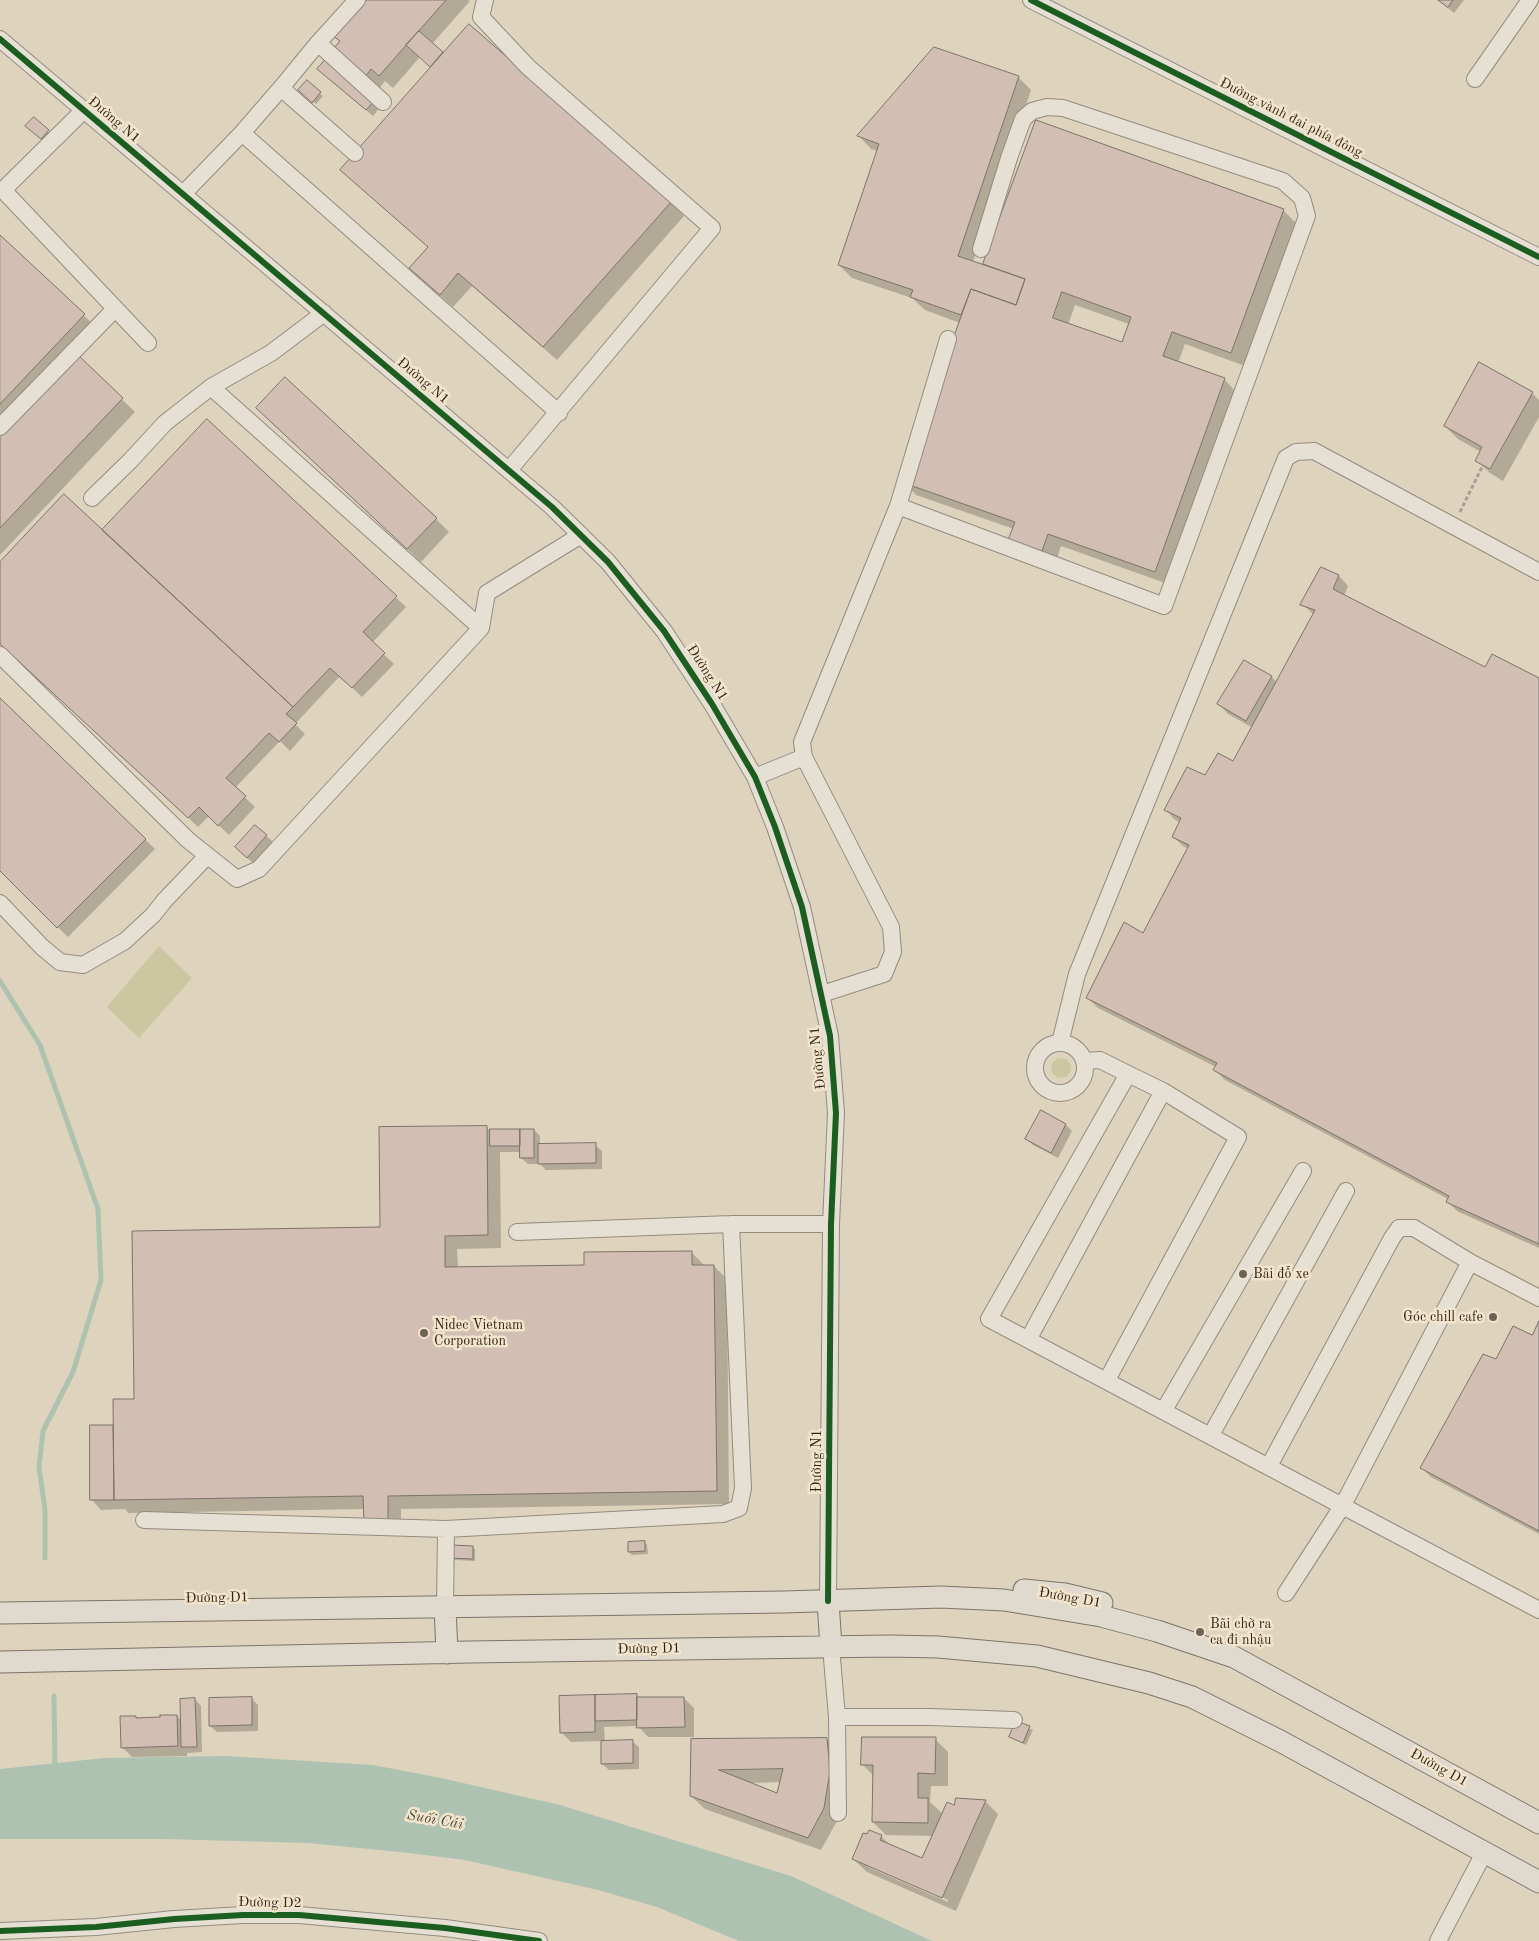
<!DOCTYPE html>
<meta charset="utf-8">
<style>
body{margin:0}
canvas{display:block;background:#ded3bd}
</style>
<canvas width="1539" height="1941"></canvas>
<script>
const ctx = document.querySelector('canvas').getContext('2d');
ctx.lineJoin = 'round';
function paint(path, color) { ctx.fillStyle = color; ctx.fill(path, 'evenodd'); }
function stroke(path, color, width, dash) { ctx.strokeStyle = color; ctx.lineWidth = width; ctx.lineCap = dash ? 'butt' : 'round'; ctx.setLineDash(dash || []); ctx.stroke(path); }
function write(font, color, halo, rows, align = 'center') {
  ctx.font = font + ' "Old Standard TT",serif'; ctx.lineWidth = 5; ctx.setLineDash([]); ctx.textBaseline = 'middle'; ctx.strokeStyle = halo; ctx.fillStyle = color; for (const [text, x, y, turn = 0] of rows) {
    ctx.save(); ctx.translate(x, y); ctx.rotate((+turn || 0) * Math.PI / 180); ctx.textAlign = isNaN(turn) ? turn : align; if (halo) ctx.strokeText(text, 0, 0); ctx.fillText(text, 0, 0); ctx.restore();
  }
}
const green = new Path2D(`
 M 159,946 L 192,978 L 139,1038 L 107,1007 Z
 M1051 1068a10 10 0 1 1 20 0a10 10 0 1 1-20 0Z`);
const water = new Path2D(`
 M 226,1756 L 373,1765 L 441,1778 L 560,1805 L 791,1876 L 932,1941 L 739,1941 L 657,1907 L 598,1890 L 465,1860 L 400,1852 L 308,1843 L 164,1839 L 0,1839 L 0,1769 L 104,1758 Z`);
const shadow = new Path2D(`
 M 366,0 L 468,0 L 470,1 L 432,44 L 444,54 L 671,202 L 684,216 L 557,360 L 472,286 L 453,307 L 424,281 L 411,268 L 429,248 L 341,170 L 432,67 L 420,57 L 393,88 L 385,81 L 379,89 L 348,62 L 341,42 Z
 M 1438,0 L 1464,0 L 1454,13 Z
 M 325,75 L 381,106 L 373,116 Z
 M 1018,77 L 1031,90 L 973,262 L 984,266 L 1036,122 L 1283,210 L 1297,224 L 1245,366 L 1185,344 L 1178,363 L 1224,379 L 1237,393 L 1168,584 L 1061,546 L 1055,564 L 1023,552 L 1014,529 L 916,495 L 903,481 L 960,323 L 925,310 L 912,298 L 852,278 L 839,265 L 878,151 L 871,149 L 859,136 ZM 1075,305 L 1129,324 L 1122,344 L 1068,325 Z
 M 307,82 L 323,96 L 316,104 L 300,90 Z
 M 34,119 L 50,134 L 44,141 L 27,126 Z
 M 0,236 L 97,328 L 0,431 Z
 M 78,357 L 135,412 L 0,555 L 0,439 Z
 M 1532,393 L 1539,400 L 1539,417 L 1503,481 L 1490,473 L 1476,460 L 1481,452 L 1458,439 L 1445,426 Z
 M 207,421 L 406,607 L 372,643 L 394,664 L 362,697 L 340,676 L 295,724 L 305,734 L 290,751 L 280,741 L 235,788 L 255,807 L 229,835 L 209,816 L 198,827 L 0,643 L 0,564 L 102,532 Z
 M 270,421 L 436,519 L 449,532 L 421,562 Z
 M 1322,569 L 1339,576 L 1348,586 L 1344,596 L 1485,668 L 1539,679 L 1539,1248 L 1457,1211 L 1447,1201 L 1448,1199 L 1225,1080 L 1215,1070 L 1216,1067 L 1098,1008 L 1088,998 L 1144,934 L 1189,849 L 1183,846 L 1173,837 L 1180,822 L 1175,820 L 1166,810 L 1205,777 L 1234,762 L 1253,728 L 1228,714 L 1219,704 L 1244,661 L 1272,677 L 1277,683 L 1314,615 L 1302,604 Z
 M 0,699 L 155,849 L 68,937 L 0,870 Z
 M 256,826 L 273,842 L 254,864 L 243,854 Z
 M 1041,1112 L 1066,1125 L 1072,1131 L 1058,1158 L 1033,1145 L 1027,1139 Z
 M 486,1127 L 490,1131 L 534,1130 L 540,1136 L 540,1145 L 595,1145 L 602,1151 L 602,1169 L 546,1170 L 540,1164 L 528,1164 L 521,1158 L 521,1152 L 500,1152 L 501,1248 L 457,1249 L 458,1268 L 585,1267 L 691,1252 L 705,1266 L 714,1266 L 727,1279 L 729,1504 L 401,1509 L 401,1534 L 365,1509 L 128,1513 L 125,1509 L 101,1510 L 92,1500 L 113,1426 L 115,1428 L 135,1400 L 381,1228 Z
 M 1539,1323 L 1539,1534 L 1431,1477 L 1422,1468 L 1497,1360 L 1532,1336 Z
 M 645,1543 L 647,1545 L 648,1554 L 632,1555 L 629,1552 Z
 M 473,1547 L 475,1550 L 475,1561 L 455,1560 L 453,1558 Z
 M 636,1696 L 639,1699 L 684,1698 L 694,1708 L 694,1737 L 648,1737 L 638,1726 L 604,1727 L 605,1742 L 632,1741 L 639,1747 L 639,1769 L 609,1770 L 602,1764 L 602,1741 L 571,1742 L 561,1732 Z
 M 251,1698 L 258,1705 L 258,1731 L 217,1732 L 210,1726 Z
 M 195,1699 L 201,1706 L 202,1752 L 187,1753 L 187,1756 L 132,1757 L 122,1747 L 135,1717 L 137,1719 L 177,1716 L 182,1721 Z
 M 1016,1722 L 1033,1730 L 1026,1745 L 1010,1737 Z
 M 826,1739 L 840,1753 L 842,1785 L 837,1821 L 821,1850 L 705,1809 L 691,1796 L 692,1741 ZM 781,1782 L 778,1795 L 748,1783 Z
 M 935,1739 L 948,1752 L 948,1786 L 931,1786 L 930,1802 L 943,1814 L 954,1806 L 985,1801 L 998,1814 L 956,1911 L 867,1872 L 853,1859 L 881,1836 L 892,1847 L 922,1860 L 933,1836 L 886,1835 L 873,1822 L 874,1776 L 863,1765 ZM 868,1864 L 948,1900 L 948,1902 L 868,1867 Z`);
const stream = new Path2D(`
 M 0,981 L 40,1045 L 98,1209 L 101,1280 L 73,1372 L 43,1431 L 39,1467 L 45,1510 L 45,1558
 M 54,1696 L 55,1770`);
const building = new Path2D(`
 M 365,0 L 446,0 L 379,76 L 371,69 L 365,77 L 333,49 L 340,41 L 333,36 Z
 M 1438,0 L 1453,0 L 1448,7 Z
 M 469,24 L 672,201 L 543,347 L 458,273 L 440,295 L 409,268 L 428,247 L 340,170 Z
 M 419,31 L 443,52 L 430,67 L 406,45 Z
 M 934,47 L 1019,76 L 958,256 L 1025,279 L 1016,305 L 971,289 L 961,315 L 910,297 L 913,290 L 838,265 L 879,144 L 857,136 Z
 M 328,57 L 376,99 L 366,110 L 317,69 Z
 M 307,80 L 321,92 L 312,103 L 298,90 Z
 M 34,117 L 49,130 L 41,139 L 25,126 Z
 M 1036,120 L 1284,209 L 1231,353 L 1172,332 L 1163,356 L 1225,378 L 1155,572 L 1048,534 L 1042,551 L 1008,540 L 1015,522 L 901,482 L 971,289 L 1016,305 L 1025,279 L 983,264 ZM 1062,292 L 1131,317 L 1122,342 L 1053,318 Z
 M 0,235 L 85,314 L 0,404 Z
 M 78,355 L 123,398 L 0,528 L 0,437 Z
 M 1479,362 L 1533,392 L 1490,469 L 1475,461 L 1482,447 L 1444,426 Z
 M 285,377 L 437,518 L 407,549 L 256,408 Z
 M 207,419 L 397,596 L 363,632 L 385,653 L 352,688 L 330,668 L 293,707 L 102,530 Z
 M 64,494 L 293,707 L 286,714 L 297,723 L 279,742 L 269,733 L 226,778 L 246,796 L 218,826 L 199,807 L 188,818 L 0,644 L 0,562 Z
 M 1321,567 L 1339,575 L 1333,589 L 1485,667 L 1492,654 L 1539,678 L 1539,1244 L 1446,1202 L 1449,1196 L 1213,1070 L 1217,1063 L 1086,998 L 1124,922 L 1143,933 L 1189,845 L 1172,837 L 1181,818 L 1164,810 L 1187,767 L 1205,775 L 1218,753 L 1233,761 L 1315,610 L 1300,605 Z
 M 1244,660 L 1272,676 L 1246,721 L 1217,704 Z
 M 0,698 L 146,839 L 57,928 L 0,871 Z
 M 255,825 L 267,835 L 247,858 L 235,847 Z
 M 1041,1110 L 1066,1124 L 1051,1153 L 1025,1139 Z
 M 487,1126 L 488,1235 L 445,1236 L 445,1267 L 584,1265 L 584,1252 L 692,1251 L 692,1265 L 714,1265 L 717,1491 L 388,1496 L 388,1521 L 364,1522 L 363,1496 L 114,1500 L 113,1399 L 134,1399 L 132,1231 L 380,1227 L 379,1127 Z
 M 490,1129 L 520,1129 L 520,1146 L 490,1146 Z
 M 520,1129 L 534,1129 L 534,1158 L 520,1158 Z
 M 596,1143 L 596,1163 L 538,1164 L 538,1144 Z
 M 1539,1321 L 1539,1531 L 1420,1468 L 1483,1354 L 1496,1359 L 1513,1326 L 1532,1335 Z
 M 90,1425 L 113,1425 L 114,1500 L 90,1500 Z
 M 645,1541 L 645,1551 L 628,1552 L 628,1542 Z
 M 452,1545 L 473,1546 L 473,1559 L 451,1558 Z
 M 637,1694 L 637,1720 L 595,1721 L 595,1695 Z
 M 595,1695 L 595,1732 L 560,1733 L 559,1696 Z
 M 252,1697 L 252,1725 L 209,1726 L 209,1698 Z
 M 637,1697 L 684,1697 L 685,1727 L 637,1728 Z
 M 195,1698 L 197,1747 L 181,1747 L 180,1699 Z
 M 160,1715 L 177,1715 L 178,1746 L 121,1748 L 120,1716 L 136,1716 L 136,1718 L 160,1717 Z
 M 1016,1721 L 1030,1726 L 1023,1743 L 1009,1737 Z
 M 862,1737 L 936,1737 L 935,1774 L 918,1773 L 918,1798 L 928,1798 L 928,1823 L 872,1822 L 873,1765 L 861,1765 Z
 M 827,1738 L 830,1771 L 824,1808 L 808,1838 L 690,1796 L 691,1739 ZM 783,1769 L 777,1793 L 719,1770 Z
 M 633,1740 L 633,1763 L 601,1764 L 601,1741 Z
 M 956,1798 L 986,1800 L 942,1898 L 852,1859 L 863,1833 L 867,1834 L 869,1830 L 882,1835 L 880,1840 L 922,1858 L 947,1802 L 954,1805 Z`);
const path = new Path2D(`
 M 1460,512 L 1483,465`);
const minor = new Path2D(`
 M 485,0 L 481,17 L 528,67 L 712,228 L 509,470
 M 1031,0 L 1539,257
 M 0,39 L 552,507 L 608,562 L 664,631 L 712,704 L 755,777 L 775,827 L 802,907 L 830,1036 L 836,1113 L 831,1224 L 828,1601
 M 318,43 L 383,102
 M 1475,79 L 1530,0
 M 281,88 L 318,43 L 357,0
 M 84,110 L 3,190 L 148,343
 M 242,133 L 559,413
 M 183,194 L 242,133 L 281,88 L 355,153
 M 211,387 L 271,353 L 324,313
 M 0,427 L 115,309
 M 92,498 L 130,461 L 165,423 L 211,387 L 481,628
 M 898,506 L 1164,606 L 1307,216 L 1302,198 L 1283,181 L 1063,108 L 1047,107 L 1032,111 L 1023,119 L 1009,158 L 981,249
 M 0,655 L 188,840 L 237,879 L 259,869 L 481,628 L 487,593 L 581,535
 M 755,777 L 804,757
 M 0,903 L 42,947 L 60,962 L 83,965 L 125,941 L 153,915 L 164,901 L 207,856
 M 822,994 L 884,974 L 893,952 L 891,927 L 804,757 L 802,742 L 898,506 L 948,339
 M 1060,1043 L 1077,974 L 1286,458 L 1296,452 L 1314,451 L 1539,572
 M1035 1068a25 25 0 1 1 50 0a25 25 0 1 1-50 0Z
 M 1084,1061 L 1100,1060 L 1128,1074 L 1163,1091 L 1238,1137 L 1107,1380
 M 1128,1074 L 989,1319 L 1539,1610
 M 517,1232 L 731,1224 L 831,1224
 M 1029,1338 L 1163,1091
 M 1164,1410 L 1303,1171
 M 1211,1435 L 1346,1191
 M 1269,1466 L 1392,1238 L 1399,1228 L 1414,1228 L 1470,1262 L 1539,1298
 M 144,1520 L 446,1529 L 723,1514 L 739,1508 L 743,1488 L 731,1224
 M 1286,1593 L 1343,1505 L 1470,1262
 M 445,1607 L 446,1529
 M 831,1647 L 837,1717 L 838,1813
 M 837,1717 L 930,1717 L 1014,1720
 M 0,1931 L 96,1927 L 174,1919 L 243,1915 L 299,1915 L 445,1928 L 539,1941
 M 1438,1941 L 1484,1853`);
const major = new Path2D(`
 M 1024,1590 L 1065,1594 L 1102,1603
 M 828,1601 L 831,1647
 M 445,1607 L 447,1653
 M 0,1613 L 784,1602 L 941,1597 L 1004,1600 L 1101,1616 L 1157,1631 L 1234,1657 L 1539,1823
 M 0,1662 L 470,1652 L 889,1646 L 938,1647 L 1037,1656 L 1149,1683 L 1192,1697 L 1280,1741 L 1539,1882`);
const cycleway = new Path2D(`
 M 1031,0 L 1539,257
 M 0,39 L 552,507 L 608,562 L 664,631 L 712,704 L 755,777 L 775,827 L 802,907 L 830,1036 L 836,1113 L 831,1224 L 828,1601
 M 0,1931 L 96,1927 L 174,1919 L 243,1915 L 299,1915 L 445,1928 L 539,1941`);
const markers = [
 [1243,1274,5,"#6e6155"],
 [1493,1317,5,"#6e6155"],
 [424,1333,5,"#6e6155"],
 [1200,1632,5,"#6e6155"]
];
const streetNames = [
 ["Đường vành đai phía đông",1291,118,27],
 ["Đường N1",114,120,40],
 ["Đường N1",423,381,40],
 ["Đường N1",707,673,57],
 ["Đường N1",818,1058,-96],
 ["Đường N1",817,1461,-90],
 ["Đường D1",217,1598,-1],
 ["Đường D1",1070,1598,10],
 ["Đường D1",649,1649,-1],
 ["Đường D1",1439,1768,29],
 ["Đường D2",270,1903,1]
];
const poiNames = [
 ["Bãi đỗ xe",1253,1274],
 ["Góc chill cafe",1483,1317,"right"],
 ["Nidec Vietnam",434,1325],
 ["Corporation",434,1341],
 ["Bãi chờ ra",1210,1624],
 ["ca đi nhậu",1210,1640]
];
const waterNames = [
 ["Suối Cái",435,1820,10]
];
paint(green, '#cac7a1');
paint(water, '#aec2b1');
paint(shadow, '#0003');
stroke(stream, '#aec2b1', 5);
paint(building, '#d2beb2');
stroke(building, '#7b7469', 1);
stroke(minor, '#938c7f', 18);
stroke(major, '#7b7469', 23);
stroke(path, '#a59f96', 3, [4, 2.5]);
stroke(minor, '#e5dfd4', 16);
stroke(major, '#e0d9cd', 21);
stroke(cycleway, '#1b5e20', 6);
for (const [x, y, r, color] of markers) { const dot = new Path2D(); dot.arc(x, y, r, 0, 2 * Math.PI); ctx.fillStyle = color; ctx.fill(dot); stroke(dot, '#f3e5cb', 2); }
write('14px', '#31241d', '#f3e5cb', streetNames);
write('14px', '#31241d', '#f3e5cb', poiNames, 'left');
write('italic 15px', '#4b4a41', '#f3e5cb', waterNames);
</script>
